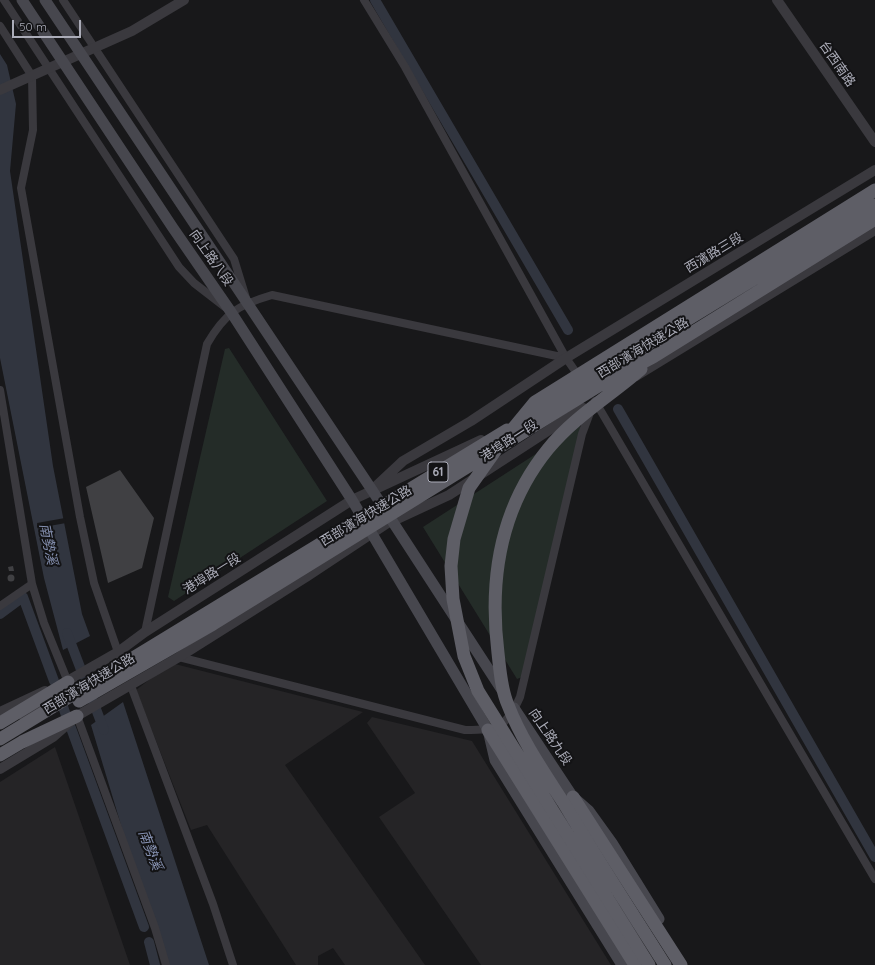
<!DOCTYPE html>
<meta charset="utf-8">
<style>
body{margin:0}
#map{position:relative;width:875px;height:965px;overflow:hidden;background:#18181a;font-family:Quicksand,sans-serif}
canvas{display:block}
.scale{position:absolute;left:12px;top:20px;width:69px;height:18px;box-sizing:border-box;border:2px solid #abacb8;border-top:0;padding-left:5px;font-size:12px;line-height:14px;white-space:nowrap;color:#abacb8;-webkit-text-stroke:3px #131315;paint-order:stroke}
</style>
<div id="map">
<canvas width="875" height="965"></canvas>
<div class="scale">50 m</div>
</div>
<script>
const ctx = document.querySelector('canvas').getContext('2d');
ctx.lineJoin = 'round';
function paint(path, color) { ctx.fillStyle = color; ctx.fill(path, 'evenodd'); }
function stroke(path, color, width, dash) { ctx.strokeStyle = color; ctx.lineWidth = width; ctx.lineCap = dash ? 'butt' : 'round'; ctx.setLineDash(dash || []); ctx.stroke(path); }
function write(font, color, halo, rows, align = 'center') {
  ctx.font = font + ' Quicksand,"Noto Sans TC",sans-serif'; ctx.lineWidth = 4; ctx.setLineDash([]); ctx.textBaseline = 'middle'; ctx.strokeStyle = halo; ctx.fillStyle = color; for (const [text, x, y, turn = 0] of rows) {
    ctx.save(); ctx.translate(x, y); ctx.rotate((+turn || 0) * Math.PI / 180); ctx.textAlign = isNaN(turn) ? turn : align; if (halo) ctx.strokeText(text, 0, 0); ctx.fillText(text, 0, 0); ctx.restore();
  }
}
const built = new Path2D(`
 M 171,663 L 363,712 L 285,765 L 425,965 L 345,965 L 333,948 L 318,956 L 318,965 L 296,965 L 207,825 L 191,830 L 136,690 Z
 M 372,717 L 472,741 L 611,965 L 481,965 L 379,817 L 415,793 L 367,723 Z
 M 55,747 L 130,965 L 0,965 L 0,782 Z`);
const green = new Path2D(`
 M 229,348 L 327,501 L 174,601 L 168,597 L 225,349 Z
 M 579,426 L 583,428 L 522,677 L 517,679 L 423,527 Z`);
const water = new Path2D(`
 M 0,54 L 7,65 L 16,104 L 10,171 L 53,466 L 82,614 L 90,636 L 63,650 L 44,578 L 0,358 Z
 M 123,702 L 209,965 L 163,965 L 91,725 Z`);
const pier = new Path2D(`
 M 65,518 L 66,523 L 38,528 L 37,523 Z`);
const canal = new Path2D(`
 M 375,0 L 568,330
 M 618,409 L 875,857
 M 0,614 L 23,597 L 54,681
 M 67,633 L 104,730
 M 62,704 L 67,718
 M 71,728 L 144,927
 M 149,942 L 155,965`);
const building = new Path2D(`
 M 120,470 L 154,518 L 142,568 L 108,583 L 86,487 Z
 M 13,566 L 14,571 L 9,571 L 8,567 Z
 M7.5 578a3.5 3.5 0 1 1 7 0a3.5 3.5 0 1 1-7 0Z`);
const minor = new Path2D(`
 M 4,0 L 179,267 L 194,283 L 225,307
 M 63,0 L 234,259 L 246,298
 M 364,0 L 405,67 L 566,358 L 580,378
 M 0,26 L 32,76 L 33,130 L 21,188 L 80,517 L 94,583 L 118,652
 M 0,390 L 32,584 L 44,623 L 68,682
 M 595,401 L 875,879
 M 0,606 L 32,584
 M 145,632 L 207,344 C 225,313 238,305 272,295 L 566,358
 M 179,657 L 465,730 C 498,730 506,728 520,697 L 582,434 L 591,410
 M 131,686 L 213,904 L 233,965
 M 77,716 L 155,928 L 166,965`);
const tertiary = new Path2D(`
 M 777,0 L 875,142
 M 0,90 L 132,31 L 184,0
 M 636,376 L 875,230
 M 372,490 L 403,461 L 471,421 L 566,358 L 875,170
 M 393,521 L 449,495 L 583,408
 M 62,684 L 118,652 L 145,632 L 352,500 L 481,440
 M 0,712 L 45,691
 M 24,717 L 52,697
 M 0,769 L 53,737 L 77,716 L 179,657 L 306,577 L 398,516`);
const secondary = new Path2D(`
 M 22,0 L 173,228 L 231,312 L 352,500 L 488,730 L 495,760 L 622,965
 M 45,0 L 372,490 L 502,690
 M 514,708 L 573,797 L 589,811 L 612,843 L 659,919`);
const trunk = new Path2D(`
 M 0,723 L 68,682
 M 488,730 L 635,965
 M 0,755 L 22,742 L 77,716
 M 573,797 L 681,965`);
const trunkBridge = new Path2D(`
 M 641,369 C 610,396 574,417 548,449 C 500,508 489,580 498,653 C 500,670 501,689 508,705 C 521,739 543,771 563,802 C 596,857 631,911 665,965
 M 525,419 L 875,205
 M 79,701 L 213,624 L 600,385 L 653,357 L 875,219
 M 0,739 L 507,430
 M 649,965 L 478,691 L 464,656 L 453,599 L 451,566 L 454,539 L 469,488 L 498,447 L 535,402 L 875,190`);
const shields = [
 [438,472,20]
];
const shieldNames = [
 ["61",438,472]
];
const streetNames = [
 ["台西南路",837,64,55],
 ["西濱路三段",714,253,-31],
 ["向上路八段",211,258,55],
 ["西部濱海快速公路",643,348,-31],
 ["港埠路一段",509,441,-33],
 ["西部濱海快速公路",366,516,-31],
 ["港埠路一段",212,574,-32],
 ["西部濱海快速公路",89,684,-31],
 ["向上路九段",550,737,56]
];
const waterNames = [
 ["南勢溪",48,544,79],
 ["南勢溪",150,850,69]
];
paint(built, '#252426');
paint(green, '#242c28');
paint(water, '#31353f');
paint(pier, '#18181a');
stroke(canal, '#31353f', 10);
paint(building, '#404043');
stroke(minor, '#3a393e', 8);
stroke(tertiary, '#3a393e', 10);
stroke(secondary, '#47474e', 11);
stroke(trunk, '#5e5e66', 13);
stroke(trunkBridge, '#5e5e66', 13);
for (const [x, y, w] of shields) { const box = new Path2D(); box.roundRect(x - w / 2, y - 10, w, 20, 3); ctx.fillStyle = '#131315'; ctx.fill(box); stroke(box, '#abacb8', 1); }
write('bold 12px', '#abacb8', null, shieldNames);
write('13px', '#abacb8', '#131315', streetNames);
write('italic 14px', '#8590b0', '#131315', waterNames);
</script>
